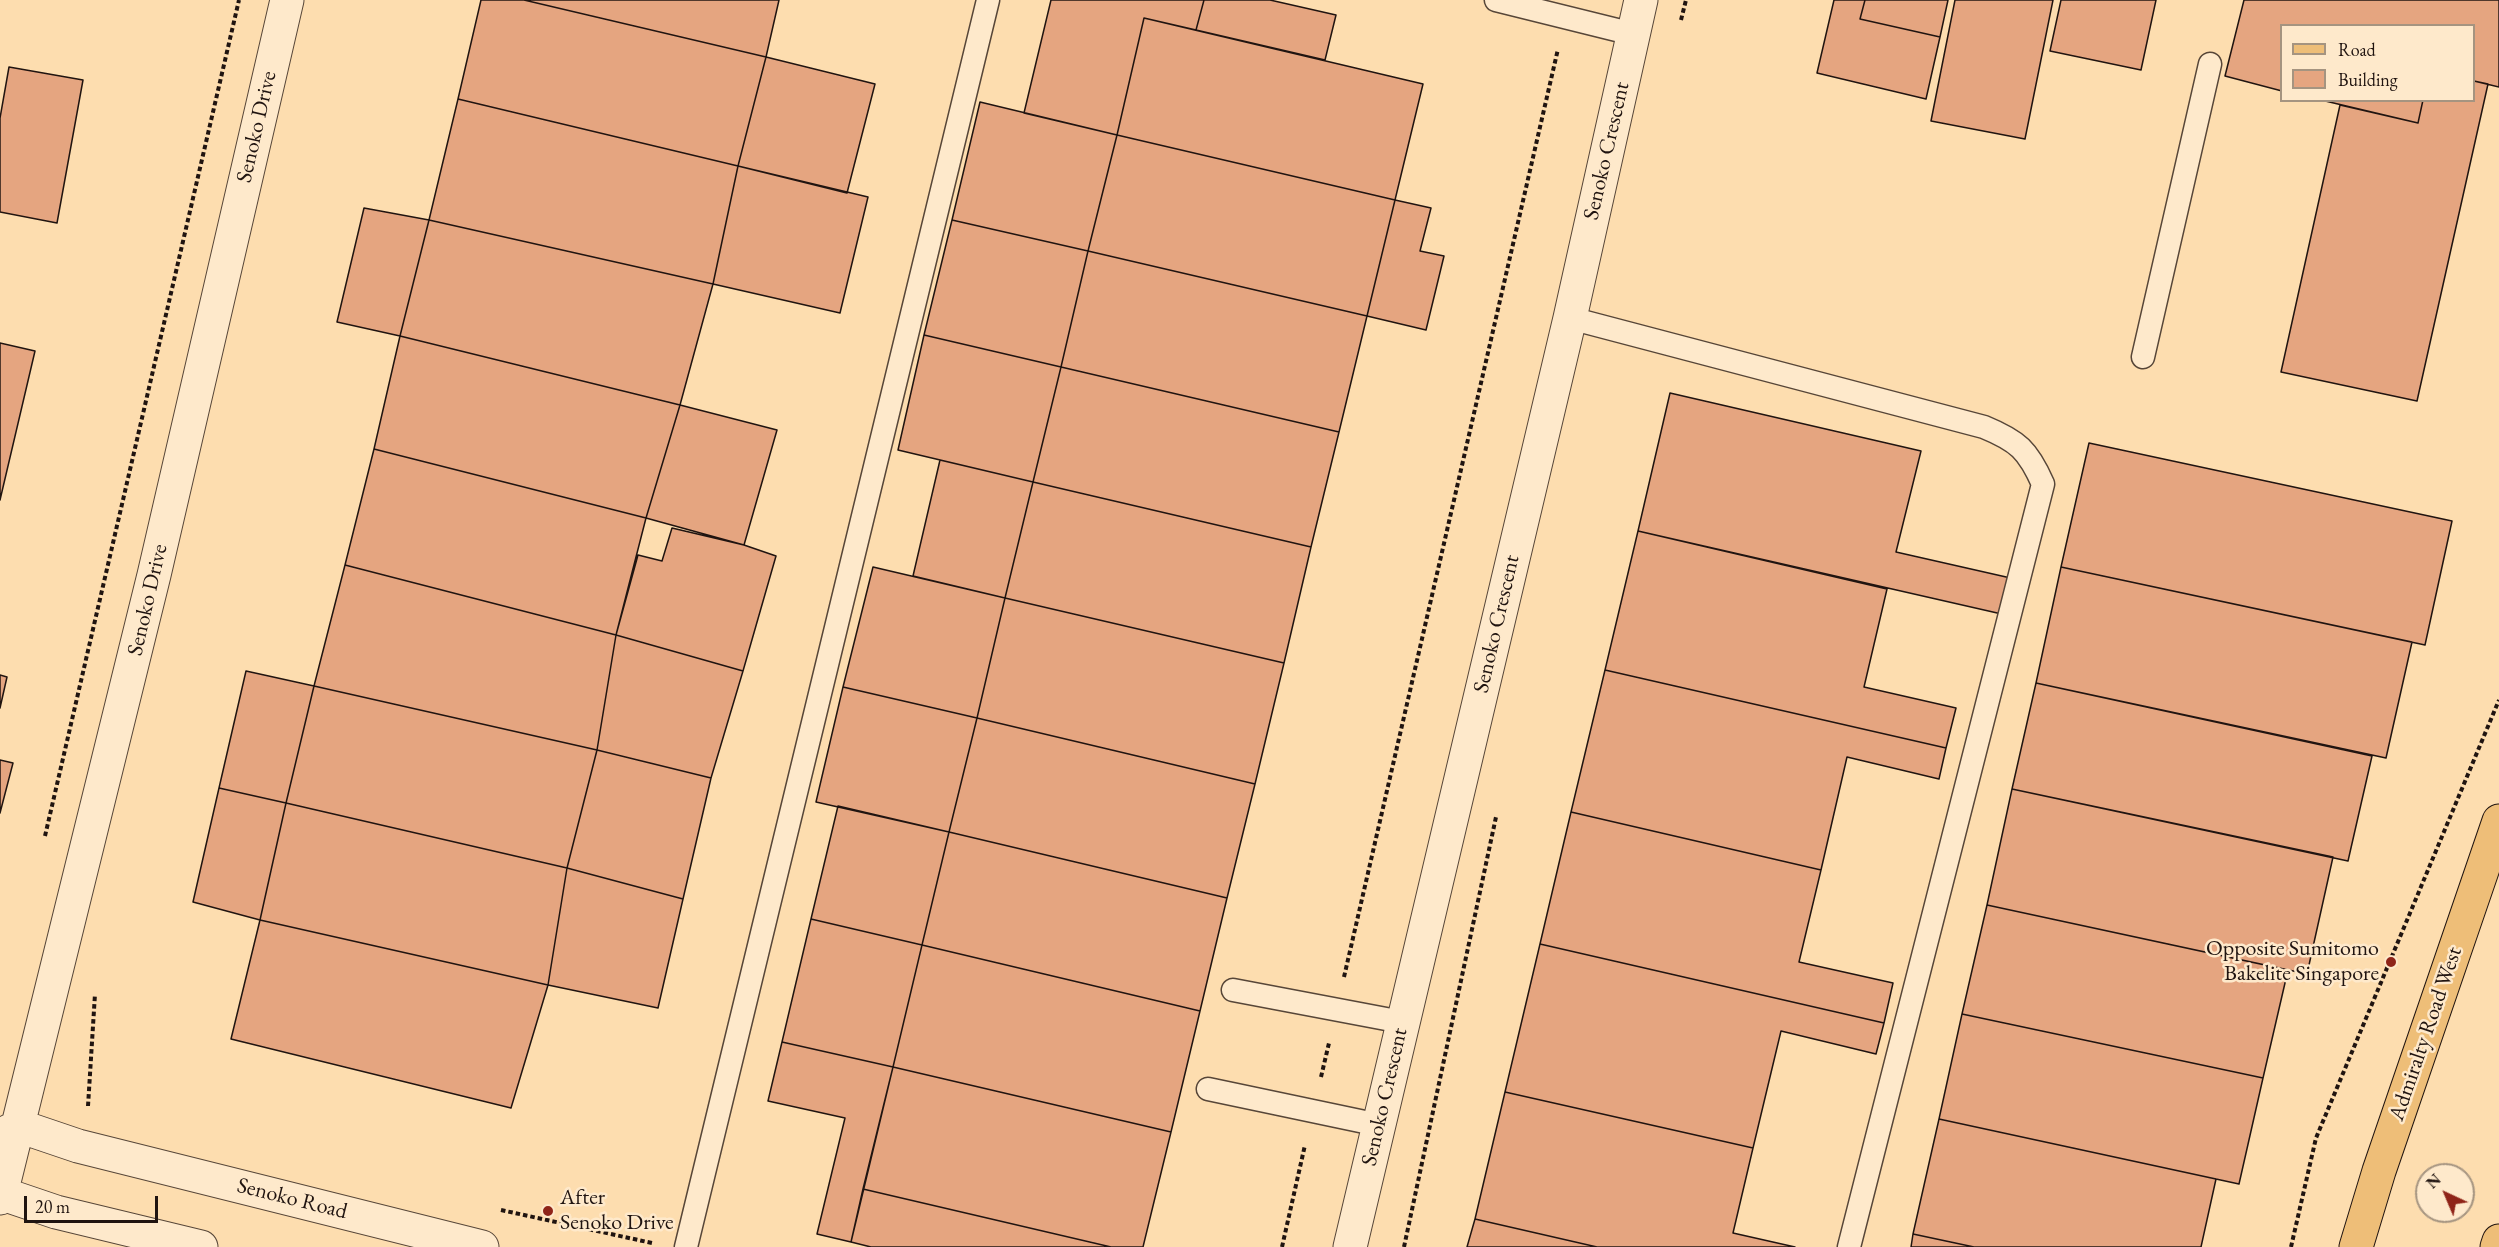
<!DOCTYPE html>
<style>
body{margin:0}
#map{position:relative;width:2499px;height:1247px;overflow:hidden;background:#fdddaf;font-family:"EB Garamond",serif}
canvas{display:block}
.legend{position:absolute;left:2280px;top:24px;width:195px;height:78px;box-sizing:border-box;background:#fee9cb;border:2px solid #a59480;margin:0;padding:8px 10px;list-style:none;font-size:18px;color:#201410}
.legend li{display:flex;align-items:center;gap:12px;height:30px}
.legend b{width:30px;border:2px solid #a59480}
.north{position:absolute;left:2415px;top:1163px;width:60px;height:60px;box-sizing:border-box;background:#fee9cb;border:2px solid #a59480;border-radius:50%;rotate:316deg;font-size:16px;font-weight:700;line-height:24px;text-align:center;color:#201410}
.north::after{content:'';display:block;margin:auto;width:21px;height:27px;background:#8f2418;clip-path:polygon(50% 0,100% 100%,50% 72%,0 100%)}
.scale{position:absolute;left:24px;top:1196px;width:134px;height:27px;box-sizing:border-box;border:3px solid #201410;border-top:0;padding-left:8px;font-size:18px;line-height:21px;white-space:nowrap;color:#201410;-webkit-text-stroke:4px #fee9cb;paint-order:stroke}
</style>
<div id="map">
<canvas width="2499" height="1247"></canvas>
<ul class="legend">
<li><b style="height:8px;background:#eebe78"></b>Road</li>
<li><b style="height:16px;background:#e5a580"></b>Building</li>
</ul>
<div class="north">N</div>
<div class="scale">20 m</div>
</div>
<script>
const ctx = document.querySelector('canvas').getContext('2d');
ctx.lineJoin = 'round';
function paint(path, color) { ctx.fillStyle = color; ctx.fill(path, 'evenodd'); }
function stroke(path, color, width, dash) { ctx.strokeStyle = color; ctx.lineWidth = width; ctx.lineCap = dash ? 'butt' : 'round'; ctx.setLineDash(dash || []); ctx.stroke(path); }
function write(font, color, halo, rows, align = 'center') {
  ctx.font = font + ' "EB Garamond",serif'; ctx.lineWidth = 5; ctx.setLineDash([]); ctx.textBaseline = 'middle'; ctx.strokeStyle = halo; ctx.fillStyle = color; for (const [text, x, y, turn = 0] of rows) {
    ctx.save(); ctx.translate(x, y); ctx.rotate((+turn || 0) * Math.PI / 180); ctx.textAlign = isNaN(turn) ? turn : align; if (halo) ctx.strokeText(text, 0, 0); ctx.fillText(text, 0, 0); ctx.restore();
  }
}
const building = new Path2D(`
 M 481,0 L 524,0 L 766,57 L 738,166 L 458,99 Z
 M 524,0 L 779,0 L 766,57 Z
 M 1051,0 L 1204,0 L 1196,30 L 1144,18 L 1117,135 L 1024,113 Z
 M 1204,0 L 1270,0 L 1336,15 L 1325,60 L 1196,30 Z
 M 1834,0 L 1865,0 L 1860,19 L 1940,37 L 1926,99 L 1817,73 Z
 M 1865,0 L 1948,0 L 1940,37 L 1860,19 Z
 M 1955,0 L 2053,0 L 2025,139 L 1931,121 Z
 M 2061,0 L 2156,0 L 2141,70 L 2050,51 Z
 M 2244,0 L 2499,0 L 2499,87 L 2474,81 L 2474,26 L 2282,26 L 2282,91 L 2225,76 Z
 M 1144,18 L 1423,84 L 1395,200 L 1117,135 Z
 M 766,57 L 875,84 L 847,193 L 738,166 Z
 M 9,67 L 83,80 L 57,223 L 0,212 L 0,118 Z
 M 2474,81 L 2488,84 L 2417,401 L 2281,372 L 2340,105 L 2418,123 L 2423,100 L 2474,100 Z
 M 458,99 L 738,166 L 713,284 L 429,220 Z
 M 2321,100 L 2423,100 L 2418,123 Z
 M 980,102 L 1117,135 L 1088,251 L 952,220 Z
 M 1117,135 L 1395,200 L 1367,316 L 1088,251 Z
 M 738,166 L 868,197 L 840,313 L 713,284 Z
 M 1395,200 L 1431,208 L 1420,251 L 1444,256 L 1426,330 L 1367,316 Z
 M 364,208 L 429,220 L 400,336 L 337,322 Z
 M 429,220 L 713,284 L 680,405 L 400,336 Z
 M 952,220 L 1088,251 L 1061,367 L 924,335 Z
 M 1088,251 L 1367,316 L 1339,432 L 1061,367 Z
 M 924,335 L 1061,367 L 1033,482 L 898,450 Z
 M 400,336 L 680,405 L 646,518 L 374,449 Z
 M 0,343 L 35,351 L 0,500 Z
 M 1061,367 L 1339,432 L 1311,547 L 1033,482 Z
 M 1670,393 L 1921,451 L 1896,552 L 2015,579 L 2006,615 L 1638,531 Z
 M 680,405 L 777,430 L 744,545 L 646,518 Z
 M 2089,443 L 2452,521 L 2425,645 L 2061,567 Z
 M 374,449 L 646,518 L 616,635 L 345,565 Z
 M 940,460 L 1033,482 L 1005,598 L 913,576 Z
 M 1033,482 L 1311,547 L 1284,663 L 1005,598 Z
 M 672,528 L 744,545 L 776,556 L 743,671 L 616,635 L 638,555 L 662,561 Z
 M 1638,531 L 1887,589 L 1864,687 L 1956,708 L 1946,748 L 1605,670 Z
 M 345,565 L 616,635 L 597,750 L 314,686 Z
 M 873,567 L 1005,598 L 977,718 L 843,687 Z
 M 2061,567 L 2412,642 L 2386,758 L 2036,683 Z
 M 1005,598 L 1284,663 L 1255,784 L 977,718 Z
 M 616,635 L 743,671 L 711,778 L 597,750 Z
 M 1605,670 L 1946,748 L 1939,779 L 1847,757 L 1821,870 L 1571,812 Z
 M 246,671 L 314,686 L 286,803 L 219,788 Z
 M 0,675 L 7,677 L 0,708 Z
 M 2036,683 L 2372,756 L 2348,861 L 2012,789 Z
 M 314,686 L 597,750 L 567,868 L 286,803 Z
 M 843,687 L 977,718 L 949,832 L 816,802 Z
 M 977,718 L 1255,784 L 1227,898 L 949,832 Z
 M 597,750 L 711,778 L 683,899 L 567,868 Z
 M 0,760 L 13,763 L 0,813 Z
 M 219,788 L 286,803 L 260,920 L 193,902 Z
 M 2012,789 L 2333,857 L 2307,974 L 1987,905 Z
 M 286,803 L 567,868 L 548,985 L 260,920 Z
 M 838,806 L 949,832 L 922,945 L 811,919 Z
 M 1571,812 L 1821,870 L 1799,962 L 1893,983 L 1884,1023 L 1540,944 Z
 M 949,832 L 1227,898 L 1200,1011 L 922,945 Z
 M 567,868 L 683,899 L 658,1008 L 548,985 Z
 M 1987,905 L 2288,970 L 2263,1078 L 1962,1014 Z
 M 811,919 L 922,945 L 893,1067 L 782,1042 Z
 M 260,920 L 548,985 L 511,1108 L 231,1039 Z
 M 1540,944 L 1884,1023 L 1876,1054 L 1781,1031 L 1753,1148 L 1505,1092 Z
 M 922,945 L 1200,1011 L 1171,1132 L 893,1067 Z
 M 1962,1014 L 2263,1078 L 2239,1184 L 1939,1119 Z
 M 782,1042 L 893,1067 L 851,1242 L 817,1234 L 845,1118 L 768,1101 Z
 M 893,1067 L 1171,1132 L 1143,1247 L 1111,1247 L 863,1189 Z
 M 1505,1092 L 1753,1148 L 1733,1233 L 1795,1247 L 1597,1247 L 1475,1219 Z
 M 1939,1119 L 2216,1179 L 2201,1247 L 1974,1247 L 1913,1234 Z
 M 863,1189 L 1111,1247 L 871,1247 L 851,1242 Z
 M 1475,1219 L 1597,1247 L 1467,1247 Z
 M 1913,1234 L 1974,1247 L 1911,1247 Z`);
const path = new Path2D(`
 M 1681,20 L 1686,0
 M 45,836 L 239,0
 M 1344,977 L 1558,49
 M 1321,1077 L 1329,1043
 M 88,1106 L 95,994
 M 501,1210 L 652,1243
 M 1282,1247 L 1305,1145
 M 1404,1247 L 1496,817
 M 2291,1247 L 2316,1138 L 2499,700`);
const lane = new Path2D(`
 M 1496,0 L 1633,34
 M 1570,318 L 1984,427 C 2018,441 2028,450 2043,484 L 1849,1247
 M 2143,357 L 2210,64
 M 1233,990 L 1402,1022
 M 1208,1089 L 1379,1125
 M 686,1247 L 988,0`);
const street = new Path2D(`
 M 1,1135 L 19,1126 L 78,1146 L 482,1247
 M 0,1193 L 56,1212 L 201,1247
 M 0,1198 L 154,575 L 287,0
 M 1350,1247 L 1570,318 L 1641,0`);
const primary = new Path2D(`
 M 2356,1247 L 2379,1171 L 2499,821
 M 2497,1247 L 2499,1241`);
const markers = [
 [2391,962,6,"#8f2418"],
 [548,1211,6,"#8f2418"]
];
const streetNames = [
 ["Senoko Drive",257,127,-77],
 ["Senoko Crescent",1607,151,-77],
 ["Senoko Drive",148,600,-77],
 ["Senoko Crescent",1497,624,-77],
 ["Admiralty Road West",2426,1034,-71],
 ["Senoko Crescent",1385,1097,-77],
 ["Senoko Road",292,1199,14]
];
const poiNames = [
 ["Opposite Sumitomo",2379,949],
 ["Bakelite Singapore",2379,974],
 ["After",560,1198,"left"],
 ["Senoko Drive",560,1223,"left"]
];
paint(building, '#e5a580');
stroke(building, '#201410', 1.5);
stroke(lane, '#574638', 25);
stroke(street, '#574638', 35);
stroke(primary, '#201410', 35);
stroke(path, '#201410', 4, [4.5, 3]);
stroke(lane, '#fee9cb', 22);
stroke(street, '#fee9cb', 33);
stroke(primary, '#eebe78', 33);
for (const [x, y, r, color] of markers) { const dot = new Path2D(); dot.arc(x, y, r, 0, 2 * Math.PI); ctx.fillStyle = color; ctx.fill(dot); stroke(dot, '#fee9cb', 2); }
write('22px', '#201410', '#fee9cb', streetNames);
write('22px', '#201410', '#fee9cb', poiNames, 'right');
</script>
